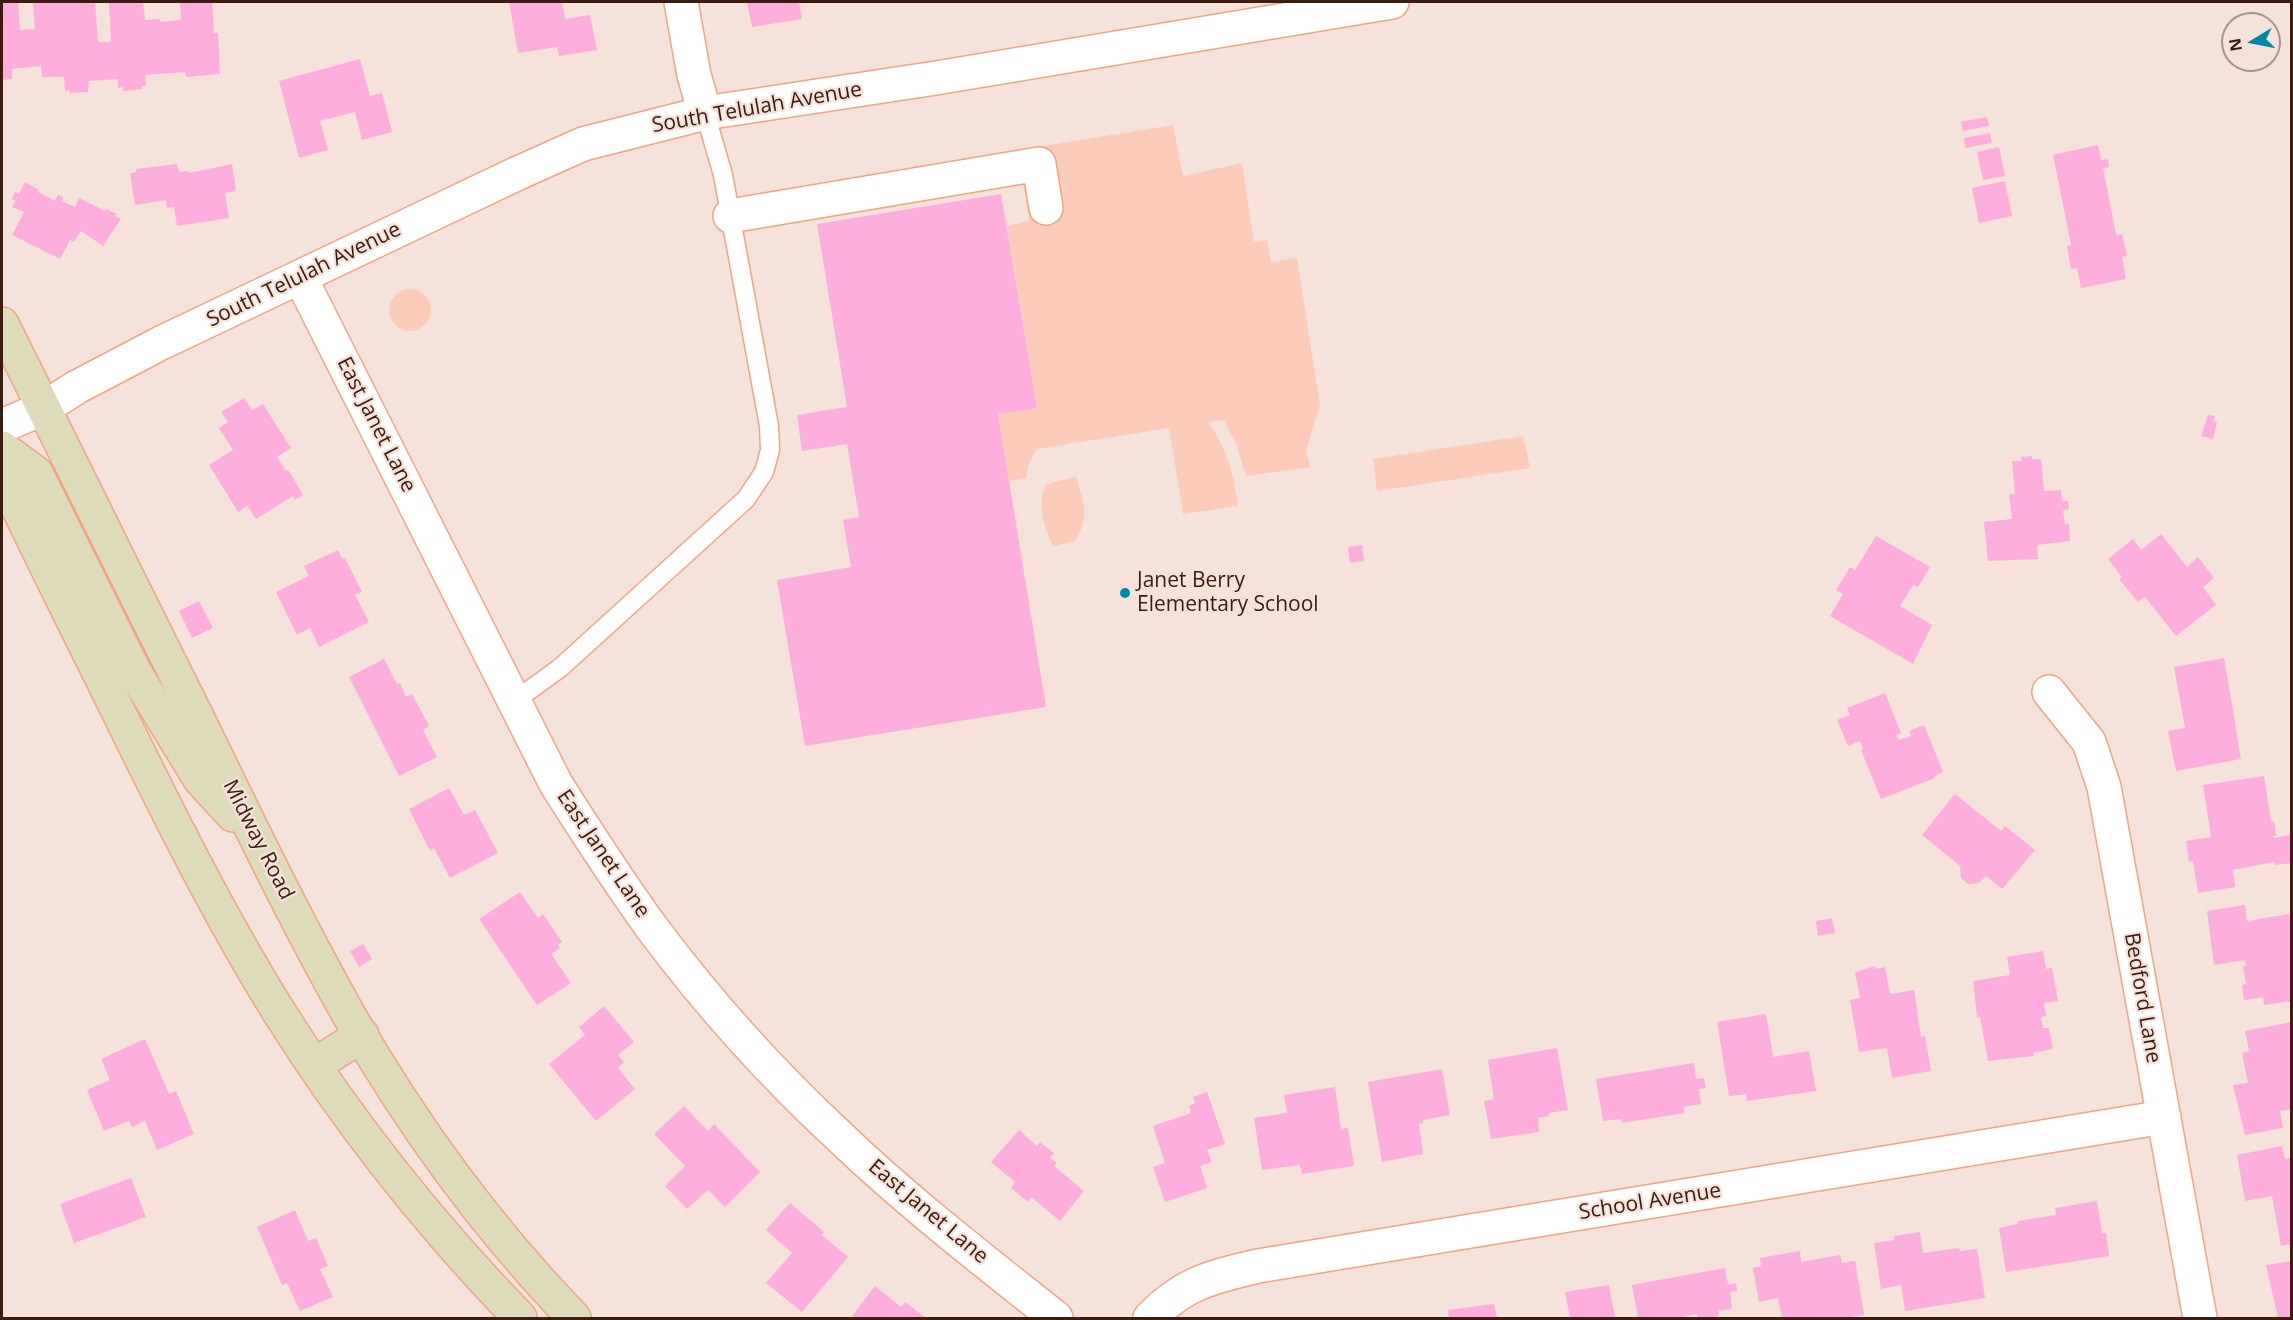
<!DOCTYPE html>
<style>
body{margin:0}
#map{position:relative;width:2293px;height:1320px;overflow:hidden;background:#f4e2db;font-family:"Open Sans",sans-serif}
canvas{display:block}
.frame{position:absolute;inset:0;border:3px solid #3b1c0e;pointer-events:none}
.north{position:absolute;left:2221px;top:12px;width:60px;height:60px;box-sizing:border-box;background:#f4e2db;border:2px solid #aa9389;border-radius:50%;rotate:260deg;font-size:16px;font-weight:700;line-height:24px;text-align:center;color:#3b1c0e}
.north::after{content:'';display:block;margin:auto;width:21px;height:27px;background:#0287a9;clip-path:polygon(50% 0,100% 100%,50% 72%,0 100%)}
</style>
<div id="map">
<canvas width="2293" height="1320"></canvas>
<div class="frame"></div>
<div class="north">N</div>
</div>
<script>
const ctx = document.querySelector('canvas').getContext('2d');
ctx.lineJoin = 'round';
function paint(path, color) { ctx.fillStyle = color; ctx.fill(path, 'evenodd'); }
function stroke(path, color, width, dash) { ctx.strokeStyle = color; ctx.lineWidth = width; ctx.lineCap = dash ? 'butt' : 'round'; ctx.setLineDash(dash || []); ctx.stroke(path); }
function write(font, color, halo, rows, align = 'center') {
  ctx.font = font + ' "Open Sans",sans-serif'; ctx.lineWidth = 4.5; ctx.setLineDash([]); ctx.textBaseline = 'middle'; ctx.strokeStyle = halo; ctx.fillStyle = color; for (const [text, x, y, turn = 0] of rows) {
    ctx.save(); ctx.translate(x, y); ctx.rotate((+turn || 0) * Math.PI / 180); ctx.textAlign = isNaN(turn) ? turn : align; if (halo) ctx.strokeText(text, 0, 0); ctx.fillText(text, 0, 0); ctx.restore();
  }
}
const green = new Path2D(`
 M 1173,125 L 1183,176 L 1242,163 L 1254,242 L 1267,240 L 1271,262 L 1297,258 L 1320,405 L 1306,450 L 1310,467 L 1246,476 L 1236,444 L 1224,420 L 1208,422 C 1228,451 1233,472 1238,506 L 1183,514 L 1169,428 L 1037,449 L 1029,463 L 1026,478 L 1009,481 L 998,414 L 1037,407 L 1007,226 L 1029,221 L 1023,180 L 998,184 L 994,154 Z
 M389 310a21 21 0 1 1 42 0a21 21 0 1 1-42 0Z
 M 1523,436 L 1530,468 L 1377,491 L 1373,459 Z
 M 1076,476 C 1083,502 1091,516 1075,541 L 1053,546 C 1043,526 1038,506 1045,485 Z`);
const building = new Path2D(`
 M 2,2 L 18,2 L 20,30 L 35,29 L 33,2 L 95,2 L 98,42 L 111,42 L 109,2 L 143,2 L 145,20 L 160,19 L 160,22 L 181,20 L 180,2 L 212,2 L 214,33 L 218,33 L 220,74 L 186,77 L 185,72 L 145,75 L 146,86 L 142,86 L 142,89 L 123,91 L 123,87 L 118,88 L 118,79 L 89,81 L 88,92 L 70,93 L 69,90 L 65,91 L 64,77 L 42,77 L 41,66 L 12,69 L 12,79 L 2,80 Z
 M 509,2 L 562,2 L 565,19 L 590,15 L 597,50 L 559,56 L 557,47 L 518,53 Z
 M 747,2 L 799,2 L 802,19 L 752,27 Z
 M 360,59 L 370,96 L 382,93 L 392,132 L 362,140 L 355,112 L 320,121 L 328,150 L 299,158 L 279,81 Z
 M 1987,117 L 1989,126 L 1963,131 L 1961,122 Z
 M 1990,133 L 1992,143 L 1965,148 L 1964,138 Z
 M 2098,145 L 2101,160 L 2108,159 L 2109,167 L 2103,168 L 2116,235 L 2122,234 L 2127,256 L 2122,257 L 2126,279 L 2081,288 L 2077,268 L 2071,269 L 2067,246 L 2071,245 L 2053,155 Z
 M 1999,147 L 2005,176 L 1983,180 L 1977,152 Z
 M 177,164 L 179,172 L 188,171 L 189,173 L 232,164 L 236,191 L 225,193 L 229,218 L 177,226 L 174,207 L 167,208 L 166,200 L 135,205 L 130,173 L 136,172 L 136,169 Z
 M 2005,181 L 2012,216 L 1979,223 L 1972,188 Z
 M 25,182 L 39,190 L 38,192 L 55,201 L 58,195 L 63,197 L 62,201 L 75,207 L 79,198 L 105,211 L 106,209 L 117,214 L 115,216 L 121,219 L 103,246 L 81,231 L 74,242 L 70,240 L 60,259 L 12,235 L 24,212 L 12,207 L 16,201 L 12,199 L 15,192 L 19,194 Z
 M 1001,194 L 1037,408 L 998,414 L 1046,707 L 805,746 L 777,580 L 851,567 L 843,520 L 859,517 L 847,444 L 802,451 L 797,415 L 847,407 L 817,224 Z
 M 244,398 L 252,410 L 263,404 L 291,448 L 277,457 L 286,471 L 288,470 L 292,476 L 303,495 L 295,500 L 293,496 L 256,519 L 247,506 L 238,512 L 209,465 L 233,450 L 219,428 L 228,422 L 221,412 Z
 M 2208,415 L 2215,416 L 2213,421 L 2217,422 L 2213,439 L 2201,436 Z
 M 2032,456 L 2032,459 L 2041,459 L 2044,491 L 2061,490 L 2062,501 L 2068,501 L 2069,509 L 2063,510 L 2065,524 L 2069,524 L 2070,541 L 2037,545 L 2038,559 L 1988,561 L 1984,522 L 2012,519 L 2009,494 L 2015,494 L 2012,461 L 2022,461 L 2021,457 Z
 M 2161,534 L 2187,567 L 2198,557 L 2214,578 L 2203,587 L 2216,605 L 2176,636 L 2145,597 L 2138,602 L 2119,579 L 2122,577 L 2108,559 L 2133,539 L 2141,550 Z
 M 1876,536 L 1930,567 L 1918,587 L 1913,585 L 1900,606 L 1932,625 L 1913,664 L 1830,616 L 1843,594 L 1836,590 L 1850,567 L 1855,570 Z
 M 1362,545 L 1364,561 L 1350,563 L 1348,547 Z
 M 338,550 L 342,559 L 345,558 L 362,592 L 355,595 L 369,622 L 319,647 L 310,628 L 297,635 L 276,592 L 309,576 L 304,566 Z
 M 199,601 L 213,628 L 192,638 L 179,611 Z
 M 2224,658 L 2241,759 L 2176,771 L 2168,731 L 2185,728 L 2174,667 Z
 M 384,659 L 397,684 L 400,683 L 406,697 L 412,694 L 429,726 L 423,730 L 437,757 L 399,776 L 349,677 Z
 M 1885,693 L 1901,733 L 1896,735 L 1899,740 L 1911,736 L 1909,731 L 1924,725 L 1943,772 L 1934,776 L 1935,778 L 1881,799 L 1861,750 L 1863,749 L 1860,741 L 1848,746 L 1837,720 L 1850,715 L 1847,708 Z
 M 2264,776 L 2271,822 L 2274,821 L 2276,836 L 2273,836 L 2274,838 L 2290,835 L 2292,863 L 2275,865 L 2274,862 L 2233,870 L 2235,887 L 2198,893 L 2193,861 L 2189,862 L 2186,841 L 2211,837 L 2203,785 Z
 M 449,788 L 464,815 L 475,810 L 498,853 L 450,878 L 434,848 L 430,851 L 409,809 Z
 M 1955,794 L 2001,831 L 2005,826 L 2035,850 L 2002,889 L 1986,876 L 1979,883 L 1968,884 L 1961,878 L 1960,866 L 1922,835 Z
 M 520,892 L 538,918 L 543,914 L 562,942 L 558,945 L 560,948 L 551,954 L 571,983 L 537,1005 L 479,919 Z
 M 2245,905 L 2247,921 L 2289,914 L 2292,931 L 2292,1001 L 2264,1005 L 2263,997 L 2244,1000 L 2242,985 L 2246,984 L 2243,966 L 2246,966 L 2245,960 L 2214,965 L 2207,911 Z
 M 1832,918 L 1835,933 L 1818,936 L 1816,921 Z
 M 363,944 L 372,959 L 359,967 L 350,951 Z
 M 2043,951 L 2046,969 L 2052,968 L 2058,1001 L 2044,1003 L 2046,1016 L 2041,1017 L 2043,1028 L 2049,1028 L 2053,1049 L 2033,1053 L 2034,1056 L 1988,1061 L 1980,1017 L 1977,1017 L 1973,981 L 2010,975 L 2007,957 Z
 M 1875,966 L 1876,969 L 1885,967 L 1890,994 L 1914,990 L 1921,1037 L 1925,1036 L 1931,1071 L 1892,1078 L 1887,1048 L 1859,1052 L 1850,1000 L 1860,998 L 1855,972 Z
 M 604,1006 L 634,1042 L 618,1055 L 624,1062 L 618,1068 L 635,1089 L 596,1121 L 549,1064 L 585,1035 L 579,1027 Z
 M 1766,1014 L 1773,1057 L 1809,1051 L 1816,1091 L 1747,1101 L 1746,1094 L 1729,1096 L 1717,1022 Z
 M 2292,1022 L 2292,1109 L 2280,1111 L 2283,1128 L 2245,1135 L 2233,1085 L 2248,1083 L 2242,1053 L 2249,1051 L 2245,1031 Z
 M 145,1039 L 169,1094 L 176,1091 L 194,1134 L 157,1150 L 145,1121 L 132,1127 L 129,1121 L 104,1131 L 87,1090 L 110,1080 L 101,1059 Z
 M 1557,1048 L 1568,1110 L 1549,1113 L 1549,1116 L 1538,1118 L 1539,1132 L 1491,1139 L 1484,1101 L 1494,1099 L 1488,1060 Z
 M 1694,1063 L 1696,1079 L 1704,1078 L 1706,1088 L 1699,1089 L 1701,1104 L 1683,1107 L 1685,1113 L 1622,1123 L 1621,1119 L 1603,1121 L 1596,1079 Z
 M 1442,1069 L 1450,1115 L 1423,1120 L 1423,1123 L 1419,1124 L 1423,1154 L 1382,1162 L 1368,1082 Z
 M 1335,1087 L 1341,1129 L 1348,1128 L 1354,1166 L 1302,1174 L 1300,1165 L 1262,1170 L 1254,1118 L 1287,1113 L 1284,1095 Z
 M 1207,1092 L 1225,1144 L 1207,1150 L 1212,1162 L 1200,1166 L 1207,1188 L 1165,1202 L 1153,1167 L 1165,1163 L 1153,1126 L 1191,1113 L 1189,1106 L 1195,1103 L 1193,1097 Z
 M 684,1106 L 708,1131 L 714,1124 L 760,1172 L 725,1207 L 708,1190 L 687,1209 L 665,1186 L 685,1166 L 654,1134 Z
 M 1019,1130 L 1037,1146 L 1040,1142 L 1054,1153 L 1050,1158 L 1057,1163 L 1054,1166 L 1084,1191 L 1060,1221 L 1031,1197 L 1028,1202 L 1011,1188 L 1015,1182 L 991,1162 Z
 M 2282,1146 L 2285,1159 L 2292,1158 L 2292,1244 L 2281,1246 L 2272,1196 L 2245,1201 L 2237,1155 Z
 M 131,1178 L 146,1217 L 74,1243 L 60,1204 Z
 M 2097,1201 L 2102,1233 L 2106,1233 L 2109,1256 L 2006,1272 L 1999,1228 L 2018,1224 L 2018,1221 L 2056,1215 L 2055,1208 Z
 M 790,1203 L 824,1232 L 822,1235 L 848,1257 L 802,1312 L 766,1283 L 792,1253 L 766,1230 Z
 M 295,1210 L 308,1241 L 316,1238 L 328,1266 L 320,1269 L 333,1297 L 300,1311 L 287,1283 L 282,1285 L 257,1227 Z
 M 1920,1232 L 1923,1253 L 1959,1248 L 1960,1251 L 1977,1249 L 1985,1298 L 1905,1311 L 1901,1285 L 1881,1289 L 1874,1243 L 1894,1240 L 1894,1236 Z
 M 1800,1251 L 1801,1262 L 1840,1255 L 1842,1263 L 1855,1261 L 1864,1315 L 1843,1318 L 1782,1318 L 1778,1298 L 1759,1302 L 1753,1268 L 1761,1266 L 1760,1258 Z
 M 2292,1261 L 2292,1318 L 2278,1318 L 2266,1265 Z
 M 1725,1268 L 1728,1285 L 1736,1283 L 1737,1291 L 1730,1292 L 1732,1309 L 1718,1311 L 1719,1316 L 1707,1318 L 1698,1318 L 1697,1314 L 1677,1318 L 1638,1318 L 1632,1285 Z
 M 1609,1285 L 1615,1318 L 1570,1318 L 1565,1292 Z
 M 875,1286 L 901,1307 L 905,1302 L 926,1318 L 856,1318 L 852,1316 Z
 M 1494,1304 L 1497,1318 L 1449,1318 L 1448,1310 Z`);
const service = new Path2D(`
 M 513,702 L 560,668 L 746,499 L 764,472 L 770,450 L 769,426 L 723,175 L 705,113`);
const minor = new Path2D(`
 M 681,2 L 694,75 L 705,113
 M 730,216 L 1039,164 L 1046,208
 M 300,277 L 556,784 C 587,833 618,881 652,928 C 708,1003 772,1074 840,1137 C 908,1202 983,1260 1056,1318
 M 44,408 L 77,387 L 161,343 L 516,174 L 583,144 L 705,113 L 936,78 L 1392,2
 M 2049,692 L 2089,742 L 2104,787 L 2200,1318
 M 1150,1318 C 1184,1283 1211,1277 1258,1266 L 2164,1117`);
const tertiary = new Path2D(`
 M 2,426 L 44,408`);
const secondary = new Path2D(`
 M 2,324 C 67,457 134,590 200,723 C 248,822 296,921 350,1017 C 412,1125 488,1229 574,1318
 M 2,448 L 36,473 L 135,673 L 200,779 L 233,815
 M 2,474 C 40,555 81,636 121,717 C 170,817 220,917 279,1012 C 348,1122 430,1225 520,1318
 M 315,1065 L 362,1035`);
const markers = [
 [1125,593,6,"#0287a9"]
];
const streetNames = [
 ["South Telulah Avenue",757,108,-10],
 ["South Telulah Avenue",304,275,-26],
 ["East Janet Lane",376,425,63],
 ["Midway Road",258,840,63],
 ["East Janet Lane",603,854,56],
 ["Bedford Lane",2142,998,80],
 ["School Avenue",1650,1202,-9],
 ["East Janet Lane",928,1212,40]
];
const poiNames = [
 ["Janet Berry",1137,581],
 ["Elementary School",1137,605]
];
paint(green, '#fbccb9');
paint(building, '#fdaedc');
stroke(service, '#f5a481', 21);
stroke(minor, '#f5a481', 36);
stroke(tertiary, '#f5a481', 36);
stroke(secondary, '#f5a481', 36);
stroke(service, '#fff', 18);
stroke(minor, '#fff', 33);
stroke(tertiary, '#fff', 33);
stroke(secondary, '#dfdcbc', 33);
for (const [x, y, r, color] of markers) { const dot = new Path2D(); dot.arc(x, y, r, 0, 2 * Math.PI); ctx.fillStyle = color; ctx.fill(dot); stroke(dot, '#f4e2db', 2); }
write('21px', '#3b1c0e', '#f4e2db', streetNames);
write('21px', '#3b1c0e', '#f4e2db', poiNames, 'left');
</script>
